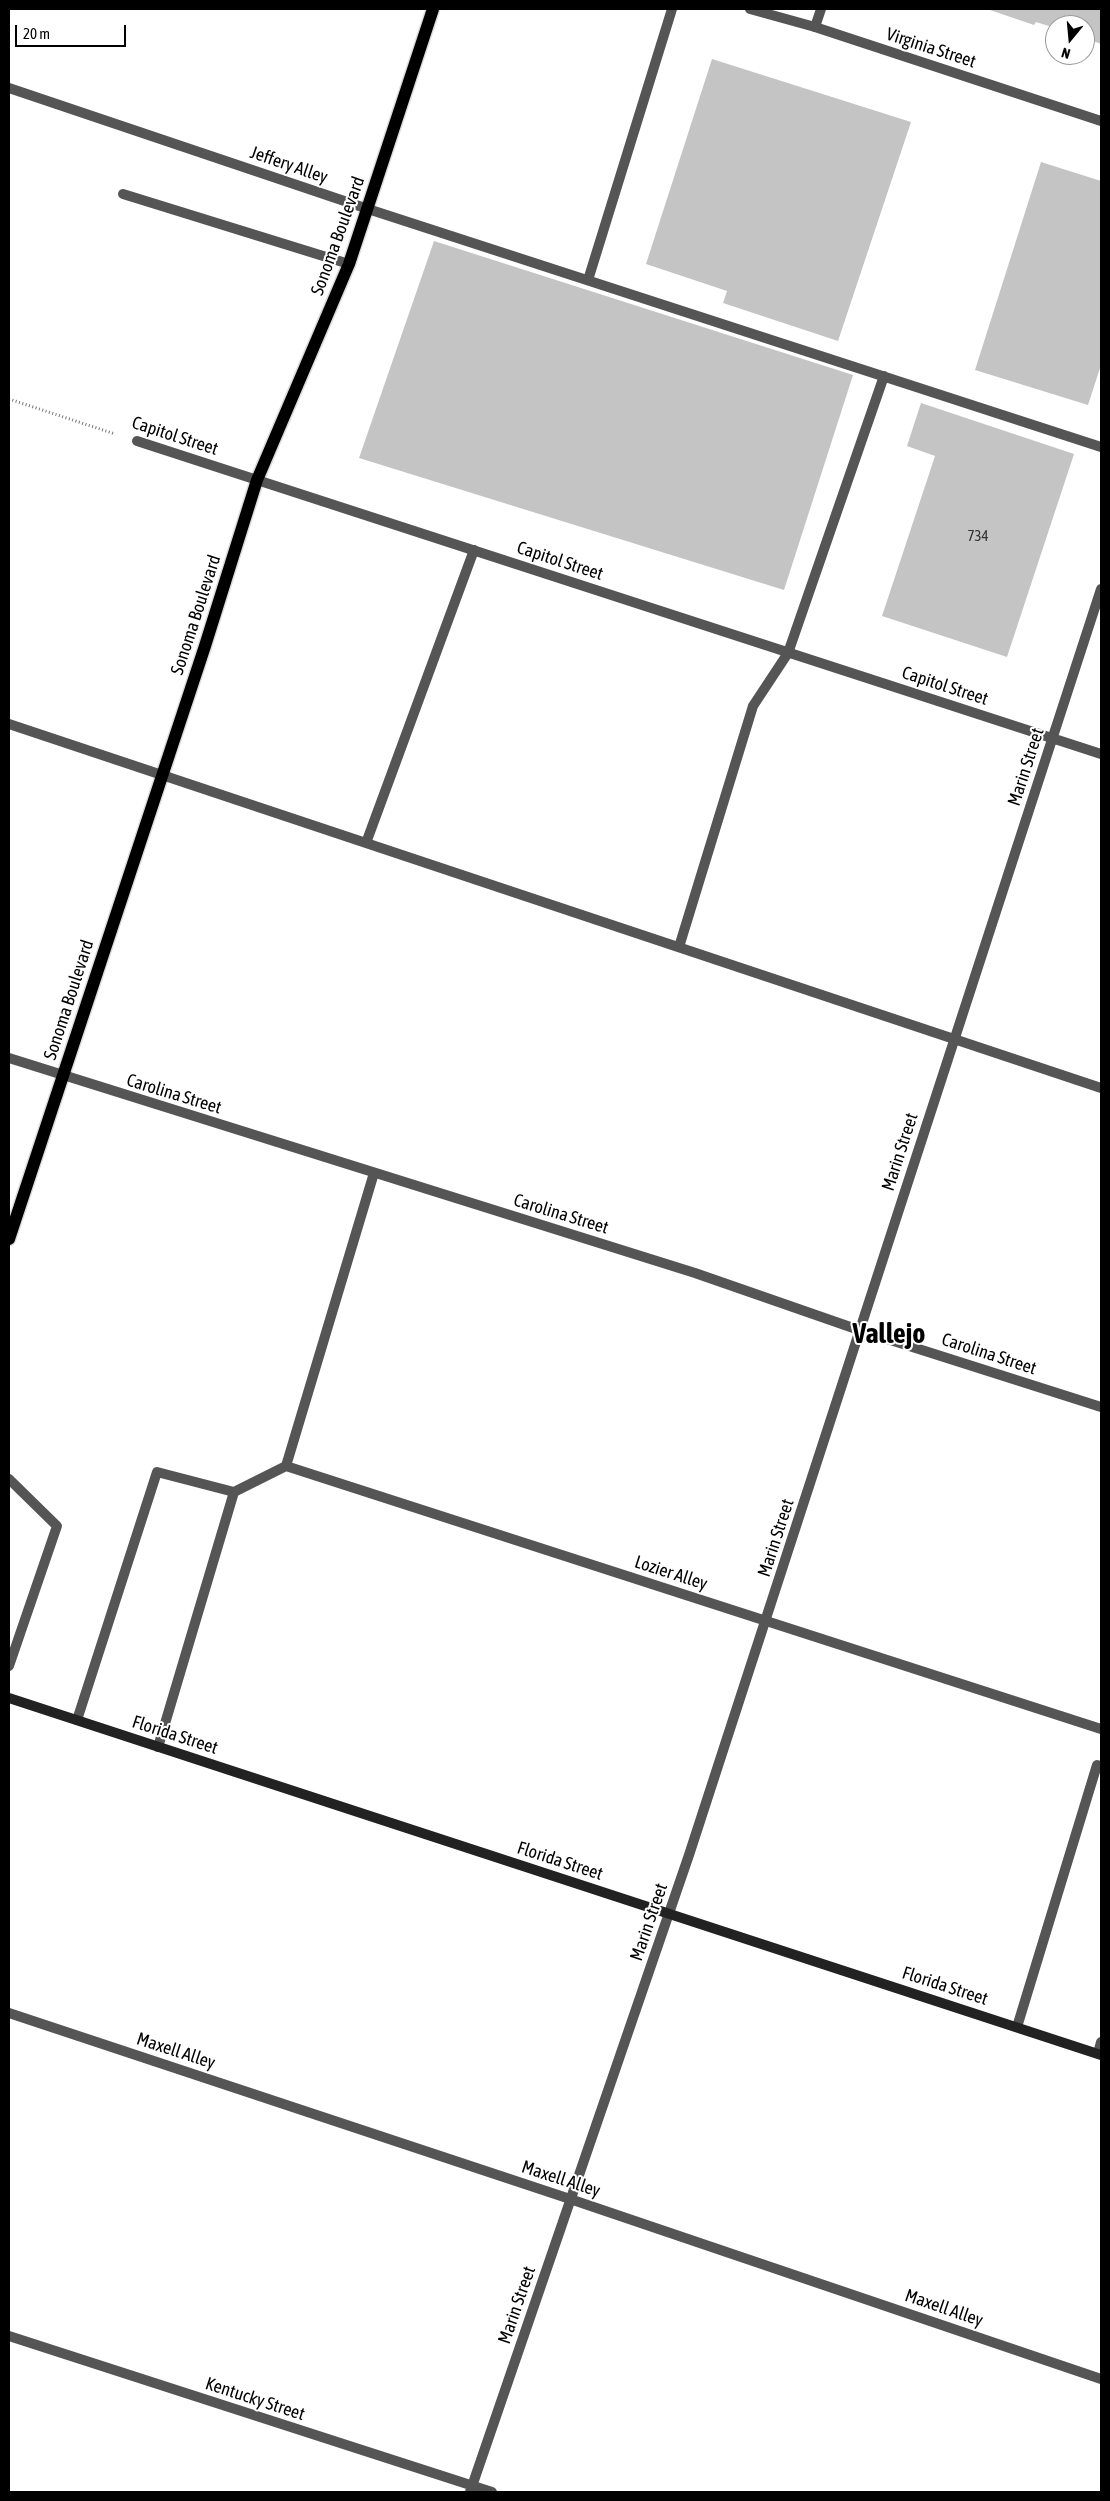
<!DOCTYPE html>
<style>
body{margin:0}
#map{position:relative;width:1110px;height:2501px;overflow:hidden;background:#fff;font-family:"Asap Condensed",sans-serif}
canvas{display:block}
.frame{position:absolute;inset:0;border:10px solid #000;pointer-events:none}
.north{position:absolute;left:1045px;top:15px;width:50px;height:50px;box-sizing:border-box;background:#fff;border:1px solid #999;border-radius:50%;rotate:197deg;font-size:14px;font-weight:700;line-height:20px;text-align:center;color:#000}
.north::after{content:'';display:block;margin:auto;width:18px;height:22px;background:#000;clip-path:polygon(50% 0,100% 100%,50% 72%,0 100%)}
.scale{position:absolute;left:15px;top:25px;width:111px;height:22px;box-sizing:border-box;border:2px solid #000;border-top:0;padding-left:6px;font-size:15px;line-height:18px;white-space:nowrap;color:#000;-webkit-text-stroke:4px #fff;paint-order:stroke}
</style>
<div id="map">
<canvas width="1110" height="2501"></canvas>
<div class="frame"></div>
<div class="north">N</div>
<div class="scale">20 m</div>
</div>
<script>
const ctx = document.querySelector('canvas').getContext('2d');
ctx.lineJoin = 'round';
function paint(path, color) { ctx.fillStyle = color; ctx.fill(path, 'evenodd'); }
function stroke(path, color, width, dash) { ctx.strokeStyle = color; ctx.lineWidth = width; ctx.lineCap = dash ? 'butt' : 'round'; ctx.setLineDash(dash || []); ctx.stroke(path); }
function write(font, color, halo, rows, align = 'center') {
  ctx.font = font + ' "Asap Condensed",sans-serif'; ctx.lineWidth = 4; ctx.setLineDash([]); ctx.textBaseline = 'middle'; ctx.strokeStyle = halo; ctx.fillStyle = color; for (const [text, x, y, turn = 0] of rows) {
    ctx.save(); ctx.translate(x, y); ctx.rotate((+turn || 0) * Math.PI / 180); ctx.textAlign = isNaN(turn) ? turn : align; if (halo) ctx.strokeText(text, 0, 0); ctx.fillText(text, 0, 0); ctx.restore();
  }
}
const building = new Path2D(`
 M 987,9 L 1101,9 L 1101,44 L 1085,38 L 1085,25 L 1055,25 L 1055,28 L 1036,22 L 1034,25 Z
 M 712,59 L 911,122 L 838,341 L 723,303 L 727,291 L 646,264 Z
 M 1041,162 L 1101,181 L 1101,365 L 1088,405 L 975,370 Z
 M 434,241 L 853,375 L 784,590 L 359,458 Z
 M 921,403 L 1074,454 L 1007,657 L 882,616 L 935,456 L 907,446 Z`);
const path = new Path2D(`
 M 9,399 L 115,434`);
const lane = new Path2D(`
 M 815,27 L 821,9
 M 9,88 L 368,209 L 1101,447
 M 123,194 L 349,264
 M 588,280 L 672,9
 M 9,724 L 1101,1088
 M 366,843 L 474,550
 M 679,947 L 753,706 L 788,653 L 884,376
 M 286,1466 L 374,1173
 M 9,1479 L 57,1526 L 9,1666
 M 234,1492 L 286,1466 L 1101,1729
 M 77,1720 L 157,1472 L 234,1492 L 158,1747
 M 9,2013 L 570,2199 L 1101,2379
 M 1017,2027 L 1097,1765 L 1101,1766
 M 1098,2053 L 1101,2042`);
const street = new Path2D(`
 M 750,9 L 815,27 L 1101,121
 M 137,441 L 1101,754
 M 9,1058 L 695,1273 L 859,1330 L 1101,1407
 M 9,2336 L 492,2492
 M 470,2492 L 689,1855 L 1101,589`);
const secondary = new Path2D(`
 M 9,1698 L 1101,2055`);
const primary = new Path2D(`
 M 9,1239 L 205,646 L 257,480 L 349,264 L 433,9`);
const numberNames = [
 ["734",978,536]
];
const streetNames = [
 ["Virginia Street",931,48,18],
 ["Jeffery Alley",289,165,19],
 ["Sonoma Boulevard",338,236,-70],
 ["Capitol Street",175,436,18],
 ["Capitol Street",560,561,18],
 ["Sonoma Boulevard",196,615,-72],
 ["Capitol Street",945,686,18],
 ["Marin Street",1026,767,-72],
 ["Sonoma Boulevard",69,1000,-72],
 ["Carolina Street",174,1094,17],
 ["Marin Street",900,1152,-72],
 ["Carolina Street",561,1214,17],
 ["Carolina Street",989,1354,18],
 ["Marin Street",776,1538,-72],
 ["Lozier Alley",671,1573,18],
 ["Florida Street",175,1735,18],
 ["Florida Street",560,1861,18],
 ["Marin Street",649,1922,-71],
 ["Florida Street",945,1986,18],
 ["Maxell Alley",176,2051,18],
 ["Maxell Alley",561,2179,18],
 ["Marin Street",517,2305,-71],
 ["Maxell Alley",944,2308,19],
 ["Kentucky Street",255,2399,18]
];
const townNames = [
 ["Vallejo",889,1334]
];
paint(building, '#c4c4c4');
stroke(primary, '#dbdbdb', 15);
stroke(path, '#777', 3, [1, 2.5]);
stroke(lane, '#555', 10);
stroke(street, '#555', 10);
stroke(secondary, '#222', 10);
stroke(primary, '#000', 12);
write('15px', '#313131', null, numberNames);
write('18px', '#000', '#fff', streetNames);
write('bold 28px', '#000', '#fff', townNames);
</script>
